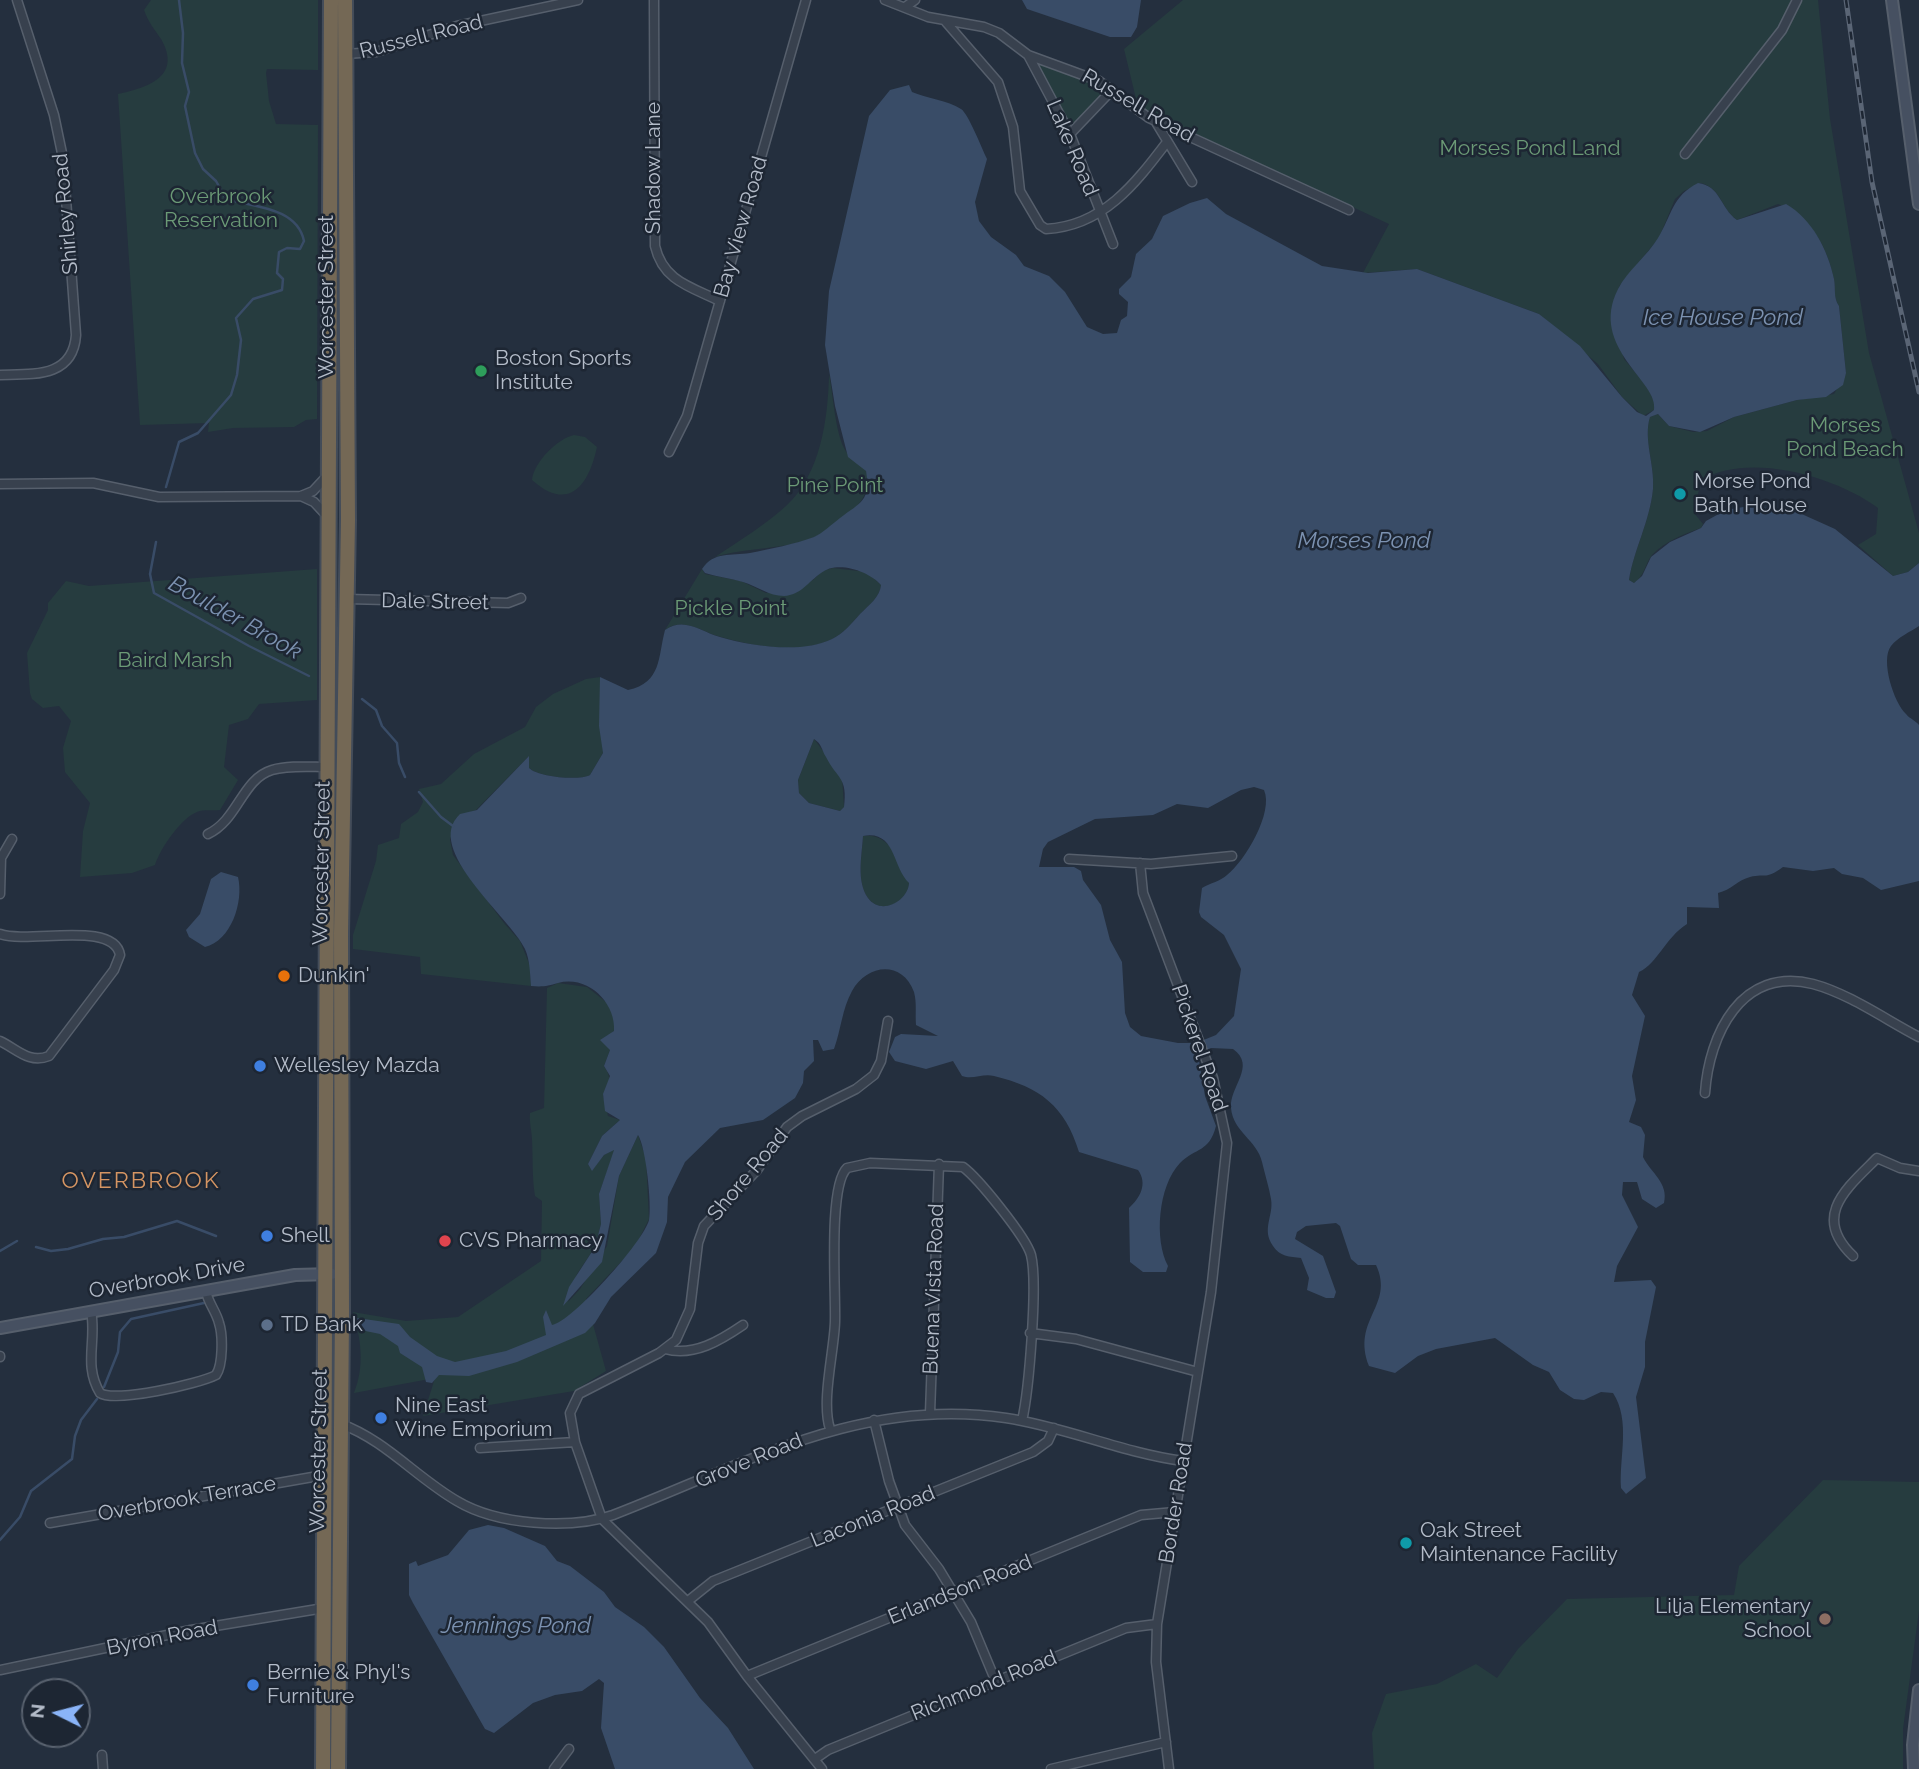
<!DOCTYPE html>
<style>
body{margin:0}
#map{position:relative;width:1919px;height:1769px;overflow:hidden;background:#242f3e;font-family:Raleway,sans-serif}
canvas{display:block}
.north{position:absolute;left:21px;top:1678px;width:70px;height:70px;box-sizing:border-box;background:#1d2633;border:2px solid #59626f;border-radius:50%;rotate:276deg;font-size:19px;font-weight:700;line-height:28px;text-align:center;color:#b4bcc9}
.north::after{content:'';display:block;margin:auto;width:24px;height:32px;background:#8ab4f8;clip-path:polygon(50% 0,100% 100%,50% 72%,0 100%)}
</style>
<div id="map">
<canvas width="1919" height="1769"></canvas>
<div class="north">N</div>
</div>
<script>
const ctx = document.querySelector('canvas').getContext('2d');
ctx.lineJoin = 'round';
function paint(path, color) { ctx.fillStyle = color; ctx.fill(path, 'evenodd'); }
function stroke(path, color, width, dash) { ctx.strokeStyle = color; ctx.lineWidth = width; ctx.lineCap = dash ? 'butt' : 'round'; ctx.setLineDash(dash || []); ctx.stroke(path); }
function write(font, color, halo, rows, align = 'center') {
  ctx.font = font + ' Raleway,sans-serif'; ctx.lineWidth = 5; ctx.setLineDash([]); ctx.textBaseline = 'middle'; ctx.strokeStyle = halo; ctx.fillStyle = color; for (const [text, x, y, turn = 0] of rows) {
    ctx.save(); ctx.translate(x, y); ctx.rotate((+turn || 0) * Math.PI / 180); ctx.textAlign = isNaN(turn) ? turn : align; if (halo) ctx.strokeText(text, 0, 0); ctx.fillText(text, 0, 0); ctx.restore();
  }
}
const green = new Path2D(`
 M 151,0 L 318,0 L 318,70 L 267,69 L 266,73 L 269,101 L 276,124 L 318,125 L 317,419 L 306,420 L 294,427 L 233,428 L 208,432 L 209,423 L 140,425 L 118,94 C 146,88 183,77 161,39 C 155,30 148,22 144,10 Z
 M 1183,0 L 1818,0 L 1830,119 L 1869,353 L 1919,533 L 1919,563 L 1908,572 L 1893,576 L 1858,545 L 1876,534 L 1878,508 C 1837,477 1749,451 1701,480 L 1694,513 L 1703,524 L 1701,528 C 1684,534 1665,541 1652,555 C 1645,564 1644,577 1634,583 L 1629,580 C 1634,549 1650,521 1653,489 C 1655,465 1643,439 1650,417 L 1658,414 L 1669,426 L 1693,432 L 1707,431 L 1734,417 L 1797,400 L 1834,394 L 1846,373 L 1839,306 C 1833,297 1836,290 1834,280 C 1828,247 1810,216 1778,204 L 1737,220 C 1721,209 1722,189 1701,183 L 1684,191 L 1675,199 L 1659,238 L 1620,285 L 1615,297 L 1612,313 L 1624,359 L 1646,385 L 1655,403 L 1654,410 L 1643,416 L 1622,397 L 1598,364 L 1539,314 L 1417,269 L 1363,273 L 1389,224 L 1138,107 L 1124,49 Z
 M 1028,55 L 1112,90 L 1070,134 Z
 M 829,374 C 833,394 835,430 844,448 C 848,457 861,462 866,471 C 878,498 836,528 815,537 C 784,550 747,547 715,557 C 739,541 765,525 786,506 C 821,474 828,418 829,374 Z
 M 574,435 L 585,437 L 597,447 C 589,485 569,513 532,480 C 534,462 557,439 574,435 Z
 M 833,568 L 867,572 L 881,585 C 880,597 869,605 860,614 C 852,623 843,634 832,639 C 802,655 752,646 721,637 C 702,632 683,616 665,630 L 702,569 L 705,574 L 741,581 L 766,593 L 813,580 L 822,571 Z
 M 317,569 L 317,700 L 259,704 L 248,719 L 229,725 L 224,767 L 238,780 L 220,810 C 213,811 204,809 197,812 C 181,818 160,849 155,865 L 132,873 L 80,877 L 83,831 L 90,803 L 65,772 L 63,748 L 71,721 L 59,706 L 43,708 L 32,699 L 30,693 L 27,653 L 48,610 L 48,603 L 66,581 L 89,586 Z
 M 600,677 L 603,753 L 590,775 C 579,781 538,777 529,768 L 528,757 L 476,810 L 456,818 L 450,840 L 453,855 L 504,923 L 520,941 L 530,966 L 531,986 L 421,974 L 420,957 L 353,949 L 353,935 L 376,861 L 378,845 L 399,838 L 401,824 L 418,812 L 423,802 L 419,789 L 441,784 L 474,754 L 525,727 L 536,707 L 553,694 L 586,679 Z
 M 814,739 L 842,776 L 844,807 L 840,811 L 809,803 L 799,793 L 798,780 Z
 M 863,836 C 891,832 900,863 909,883 C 908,902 881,916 868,898 C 856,881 862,855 863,836 Z
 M 558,983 L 587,987 L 610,1005 L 615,1019 L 614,1031 L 610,1035 L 607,1045 L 610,1050 L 604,1066 C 612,1078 610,1083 603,1095 L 608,1116 L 620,1120 L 602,1136 L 588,1164 L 592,1170 L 604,1155 L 615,1149 L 599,1194 L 601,1224 L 595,1247 L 577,1274 L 568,1302 L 580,1289 L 607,1246 L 619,1176 L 638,1135 L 646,1158 L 649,1219 L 635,1247 L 586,1299 L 606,1371 L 574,1391 L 423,1416 L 435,1378 L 354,1393 C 365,1365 361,1340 353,1312 L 406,1321 L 458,1317 L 541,1261 L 542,1201 L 535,1196 C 532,1178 533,1159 532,1140 C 532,1131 529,1123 530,1113 L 544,1108 L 547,988 Z
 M 1823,1480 L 1919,1482 L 1919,1611 L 1903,1729 L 1903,1769 L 1374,1769 L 1372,1733 L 1386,1694 L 1437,1684 L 1476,1664 L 1497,1678 L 1518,1649 L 1567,1599 L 1734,1595 L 1739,1566 Z`);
const water = new Path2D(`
 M 1022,0 L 1141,0 L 1137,27 L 1131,37 L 1110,37 L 1027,9 Z
 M 909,85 L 912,92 C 928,99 947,100 961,109 C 968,113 982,149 987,159 L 975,202 L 979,221 L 991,237 L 1016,255 L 1024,266 L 1049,276 L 1065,292 L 1087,327 L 1103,334 L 1117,333 L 1121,320 L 1127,316 L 1128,302 L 1119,294 L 1119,289 L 1131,277 L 1136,254 L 1152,239 L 1163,216 L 1190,203 L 1207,198 L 1226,214 L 1322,266 L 1368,273 L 1417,269 L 1539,314 L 1580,346 L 1622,397 L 1637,412 L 1646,416 L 1654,410 C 1660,382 1588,348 1618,289 C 1628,270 1647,256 1658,238 C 1672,215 1672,196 1698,183 C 1721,186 1720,208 1737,220 L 1786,204 C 1812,219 1828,250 1834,279 C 1836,289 1833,297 1839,306 L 1846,373 L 1843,385 L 1826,397 L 1797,400 L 1734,417 L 1700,432 L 1669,426 L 1658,414 L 1650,417 C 1643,439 1655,465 1653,489 C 1650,521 1634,549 1629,580 L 1634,583 L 1642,576 L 1651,557 L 1670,542 L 1701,528 L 1706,521 L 1726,510 L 1749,506 L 1795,511 L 1835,529 L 1893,576 L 1908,572 L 1919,563 L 1919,626 C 1910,632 1898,637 1891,646 C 1880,660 1894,703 1906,714 C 1910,719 1915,720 1919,725 L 1919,881 L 1881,890 L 1863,878 L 1842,874 L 1834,868 L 1813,871 L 1783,867 C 1765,880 1767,873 1750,877 C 1738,880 1731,890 1718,893 L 1719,908 L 1687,907 L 1687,924 C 1665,938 1658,963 1639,972 L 1632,995 L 1645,1016 L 1632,1076 L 1636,1100 L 1629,1122 L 1641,1127 L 1645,1135 L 1643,1157 C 1651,1173 1669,1183 1664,1203 L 1656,1208 L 1642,1199 L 1637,1182 L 1623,1182 L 1622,1195 L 1638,1227 L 1617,1266 L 1614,1282 L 1651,1280 L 1656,1287 L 1645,1342 L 1645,1367 L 1636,1397 L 1646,1478 L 1626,1494 L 1621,1488 C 1619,1457 1631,1421 1613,1393 L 1601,1392 L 1584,1400 L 1574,1399 L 1560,1390 L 1549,1372 L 1533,1365 L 1495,1338 L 1436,1349 L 1418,1356 L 1395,1373 L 1369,1366 C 1351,1319 1395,1306 1376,1265 L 1358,1265 L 1351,1259 L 1340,1226 L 1336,1223 L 1306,1226 L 1297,1232 L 1295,1239 L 1323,1256 L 1336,1292 L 1334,1298 L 1326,1298 L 1307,1290 L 1309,1278 L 1301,1258 C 1290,1257 1279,1256 1273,1246 C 1261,1229 1274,1216 1271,1199 C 1269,1187 1265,1175 1262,1162 C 1257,1140 1233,1132 1231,1108 C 1229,1087 1257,1066 1233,1049 L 1211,1048 L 1198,1055 L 1205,1096 L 1216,1126 C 1209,1153 1196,1147 1180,1163 C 1158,1186 1154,1240 1168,1266 L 1166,1272 L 1143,1272 L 1130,1262 L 1129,1208 C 1140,1198 1148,1184 1138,1170 L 1079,1152 C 1065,1106 1040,1087 994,1076 C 983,1073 973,1080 962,1076 L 953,1061 L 926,1069 L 895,1061 L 889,1052 L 895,1037 L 901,1034 L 938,1036 L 916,1025 C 915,1014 917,1003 914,992 C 902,960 867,964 852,991 C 842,1009 841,1030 834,1049 L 823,1051 L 818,1040 L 813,1040 L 814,1061 L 804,1071 L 803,1083 L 795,1098 L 763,1120 L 720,1128 L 685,1162 L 668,1197 L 667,1222 L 656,1253 L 611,1297 L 595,1323 L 585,1333 L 517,1362 L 469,1376 L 439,1375 L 432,1383 L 426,1382 L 422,1367 L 400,1353 L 398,1346 L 380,1334 L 356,1329 L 357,1318 L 399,1324 L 410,1337 L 437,1356 L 455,1362 L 506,1351 L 546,1335 L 543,1317 L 546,1310 L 552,1325 C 572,1322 644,1241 649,1220 C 652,1206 646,1147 638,1135 L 619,1176 L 602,1262 L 563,1306 L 569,1287 L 595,1247 L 601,1224 L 599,1194 L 614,1150 L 604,1155 L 592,1171 L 588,1164 L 602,1136 L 620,1120 L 605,1111 L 603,1094 L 610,1076 L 604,1066 L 610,1050 L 600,1040 L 614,1031 C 616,1003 588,975 558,983 C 548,986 543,987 531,986 C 530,974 530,960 525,949 C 511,918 422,849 460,814 L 477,810 L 529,756 L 529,768 C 538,777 579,781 590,775 L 603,753 L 599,726 L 600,677 L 628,690 C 662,683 658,656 665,630 C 684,616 702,632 720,637 C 751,646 802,654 832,639 C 843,634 852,623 860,614 C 869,605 880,597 881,585 C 869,571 837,560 821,573 C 808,582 801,595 784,596 C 769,596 757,586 743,582 C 730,578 717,577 705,573 L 702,569 C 714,551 731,556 750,553 C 770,549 795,544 814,537 C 823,533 832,524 840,518 C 861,502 871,501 866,471 L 848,457 L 835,406 L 825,345 L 829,291 L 869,116 L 890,90 ZM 814,739 C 822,744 821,749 826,757 C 837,779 848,777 844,807 L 840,811 L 809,803 L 799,793 L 798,780 ZM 1254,787 L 1264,790 C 1274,812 1245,861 1227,875 C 1221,881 1210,883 1202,888 L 1199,912 L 1201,917 L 1224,935 L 1241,969 L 1234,1016 L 1216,1035 L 1196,1043 L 1178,1043 L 1141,1036 L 1130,1027 L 1125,1013 L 1122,962 L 1110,940 L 1101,905 L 1083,880 L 1081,871 L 1074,867 L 1039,867 L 1043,849 L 1048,842 L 1095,819 L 1153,815 L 1177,804 L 1208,808 L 1241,790 ZM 863,836 C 896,830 892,867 909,883 C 908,901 881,916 868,898 C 856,881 862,855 863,836 Z
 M 221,872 L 238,877 C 244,902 231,941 205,947 L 189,937 L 186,930 L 200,914 L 211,879 Z
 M 488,1525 L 504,1528 L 545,1546 L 557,1561 L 570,1566 L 604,1592 L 615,1607 L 644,1627 L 664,1647 L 700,1698 L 728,1728 L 754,1769 L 615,1769 L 601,1728 L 604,1683 L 599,1679 L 582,1691 L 555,1695 L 533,1703 L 494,1733 L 485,1729 L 413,1603 L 409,1595 L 409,1564 L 416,1561 L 418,1566 L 448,1555 L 469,1530 Z`);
const stream = new Path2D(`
 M 166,487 L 179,442 L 198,433 L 231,395 L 237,375 L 241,340 L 236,318 L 253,299 L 282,290 L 283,279 L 277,273 L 279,252 L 287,248 L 300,249 L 304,241 C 297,207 253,207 226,199 L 216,181 L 203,169 L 195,153 L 185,106 L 189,92 L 182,63 L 183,33 L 179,0
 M 156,542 L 150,574 L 154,593 L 249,646 L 309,676
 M 362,699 L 376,710 L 382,726 L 397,743 L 399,763 L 405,777
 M 419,792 L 441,817 L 453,826
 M 36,1247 L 51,1251 L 68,1249 L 103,1239 L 124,1237 L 177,1221 L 216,1236
 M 0,1251 L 17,1241
 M 104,1387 L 118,1352 L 120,1332 L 131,1319 L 204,1303
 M 0,1540 L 20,1517 L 31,1491 L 72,1459 L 75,1436 L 81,1420 L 97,1399`);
const street = new Path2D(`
 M 654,0 L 655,246 C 663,281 691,287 720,301
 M 885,0 L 928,17 L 984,27 L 999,33 L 1028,55 L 1099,81 L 1149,118 L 1349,210
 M 905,7 L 915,0
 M 945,21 L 998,82 L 1013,127 L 1020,191 L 1040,225 L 1046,229 C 1103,226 1135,184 1167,142
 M 345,54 L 376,52 L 457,26 L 578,0
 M 1028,55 L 1070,134 L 1113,244
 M 1154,119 L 1192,182
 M 1070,134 L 1112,90
 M 1685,154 L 1782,30 L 1797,0
 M 0,375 C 33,374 73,378 76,335 L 63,158 L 54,115 L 17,0
 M 669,452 L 687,416 L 806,0
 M 0,484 L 93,483 L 159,497 L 301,496 L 313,491 L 327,476
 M 301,496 L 314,502 L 328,517
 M 347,599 L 508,603 L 521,598
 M 208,834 C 238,820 242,779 272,770 C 289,765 310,767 327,767
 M 1069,859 L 1151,864 L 1232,856
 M 1140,863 L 1143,893 L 1213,1078 L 1227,1143 L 1211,1292 L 1157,1624 L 1156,1662 L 1169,1769
 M 0,894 L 1,858 L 12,839
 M 0,934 C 29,944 114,920 120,955 L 114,970 L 49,1056 C 29,1064 17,1049 0,1041
 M 1705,1093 C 1709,1035 1741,966 1813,984 C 1850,994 1886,1020 1919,1037
 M 1853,1256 C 1811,1216 1847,1188 1877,1158 L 1900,1168 L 1919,1171
 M 91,1311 C 97,1340 83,1365 100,1393 C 114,1403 199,1384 216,1375 C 223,1365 223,1335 219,1323 C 216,1311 208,1303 206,1291
 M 1030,1333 L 1076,1339 L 1198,1372
 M 665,1349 C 694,1357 721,1340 743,1325
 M 0,1356 L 0,1357
 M 930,1413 L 939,1164
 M 874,1420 L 889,1481 L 905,1525 L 939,1569 L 971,1622 L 996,1682
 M 341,1424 C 385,1440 417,1478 457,1501 C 497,1525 570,1530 613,1515 C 743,1465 862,1396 1006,1418 C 1066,1427 1123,1453 1183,1461
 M 830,1429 C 821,1401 834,1352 835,1322 C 836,1292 828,1186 847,1168 L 870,1163 L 963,1167 C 978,1178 1026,1237 1031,1255 C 1038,1283 1029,1390 1022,1421
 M 480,1448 L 575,1442
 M 50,1523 L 324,1475
 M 688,1601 L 713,1581 L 1033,1452 L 1048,1441 L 1054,1428
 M 0,1670 L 191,1630 L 324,1608
 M 747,1676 L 1141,1515 L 1175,1512
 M 102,1755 L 103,1769
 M 815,1759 L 828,1750 L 1126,1628 L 1157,1624
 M 554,1769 L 569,1749
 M 822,1769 L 747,1676 L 708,1622 L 602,1519 L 575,1442 L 570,1413 L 579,1394 L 659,1353 L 676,1340 L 690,1309 L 698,1243 L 704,1226 L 757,1170 L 787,1127 L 802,1116 L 856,1089 L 874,1075 L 881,1061 L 888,1021
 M 1051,1769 L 1166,1742`);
const secondary = new Path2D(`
 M 1892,0 L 1919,204
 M 0,1328 L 295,1275 L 332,1274
 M 1914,1769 L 1913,1745 L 1919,1690`);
const highway = new Path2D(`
 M 323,1769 L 331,0
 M 338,1769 L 342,1314 L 341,933 L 348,520 L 345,0`);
const rail = new Path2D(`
 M 1846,0 L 1872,182 L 1919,392`);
const markers = [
 [481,371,7,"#2e9e5b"],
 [1680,494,7,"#0f9aa8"],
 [284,976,7,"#e8710a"],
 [260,1066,7,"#3f7fe0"],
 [267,1236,7,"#3f7fe0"],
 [445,1241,7,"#e0444e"],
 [267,1325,7,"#5c6f8a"],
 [381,1418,7,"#3f7fe0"],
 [1406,1543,7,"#0f9aa8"],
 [1825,1619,7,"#8d6e63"],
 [253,1685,7,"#3f7fe0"]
];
const streetNames = [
 ["Russell Road",421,37,-14],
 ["Russell Road",1138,106,30],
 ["Lake Road",1072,148,67],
 ["Shadow Lane",654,168,-90],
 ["Shirley Road",66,214,-95],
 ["Bay View Road",741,227,-74],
 ["Worcester Street",327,297,-90],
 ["Dale Street",435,602,1],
 ["Worcester Street",322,863,-89],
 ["Pickerel Road",1199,1048,71],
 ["Shore Road",748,1175,-50],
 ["Overbrook Drive",167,1278,-10],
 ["Buena Vista Road",934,1289,-88],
 ["Worcester Street",319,1451,-89],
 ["Grove Road",749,1461,-22],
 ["Overbrook Terrace",187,1499,-10],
 ["Border Road",1176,1503,-81],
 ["Laconia Road",873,1517,-22],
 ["Erlandson Road",960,1590,-22],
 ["Byron Road",162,1638,-11],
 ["Richmond Road",984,1686,-22]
];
const parkNames = [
 ["Morses Pond Land",1530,149],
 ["Overbrook",221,197],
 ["Reservation",221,221],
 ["Morses",1845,426],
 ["Pond Beach",1845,450],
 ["Pine Point",835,486],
 ["Pickle Point",731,609],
 ["Baird Marsh",175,661]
];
const poiNames = [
 ["Boston Sports",495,359],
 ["Institute",495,383],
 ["Morse Pond",1694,482],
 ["Bath House",1694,506],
 ["Dunkin'",298,976],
 ["Wellesley Mazda",274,1066],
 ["Shell",281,1236],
 ["CVS Pharmacy",459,1241],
 ["TD Bank",281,1325],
 ["Nine East",395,1406],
 ["Wine Emporium",395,1430],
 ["Oak Street",1420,1531],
 ["Maintenance Facility",1420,1555],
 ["Lilja Elementary",1811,1607,"right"],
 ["School",1811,1631,"right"],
 ["Bernie & Phyl's",267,1673],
 ["Furniture",267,1697]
];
const waterNames = [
 ["Ice House Pond",1723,318],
 ["Morses Pond",1364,541],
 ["Boulder Brook",235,618,29],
 ["Jennings Pond",516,1626]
];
const neighbourhoodNames = [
 ["OVERBROOK",141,1181]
];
paint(green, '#263c3f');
paint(water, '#394c67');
stroke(stream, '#394c67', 2.5);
stroke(street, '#565f6c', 11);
stroke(secondary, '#565f6c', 14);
stroke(highway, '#434c59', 18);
stroke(street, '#38414e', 8);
stroke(secondary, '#465061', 10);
stroke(highway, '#746855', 14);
stroke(rail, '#5a6575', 5);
stroke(rail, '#1d2633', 2.5, [8]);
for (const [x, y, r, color] of markers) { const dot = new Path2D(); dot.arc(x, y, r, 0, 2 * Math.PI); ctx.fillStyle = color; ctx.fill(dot); stroke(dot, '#1d2633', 2.5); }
write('21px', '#b4bcc9', '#1d2633', streetNames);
write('21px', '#6b9a76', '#1d2633', parkNames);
write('21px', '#b4bcc9', '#1d2633', poiNames, 'left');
write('italic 23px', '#7c92b1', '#1d2633', waterNames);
ctx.letterSpacing = '2px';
write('23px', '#d59563', '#1d2633', neighbourhoodNames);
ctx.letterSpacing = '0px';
</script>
